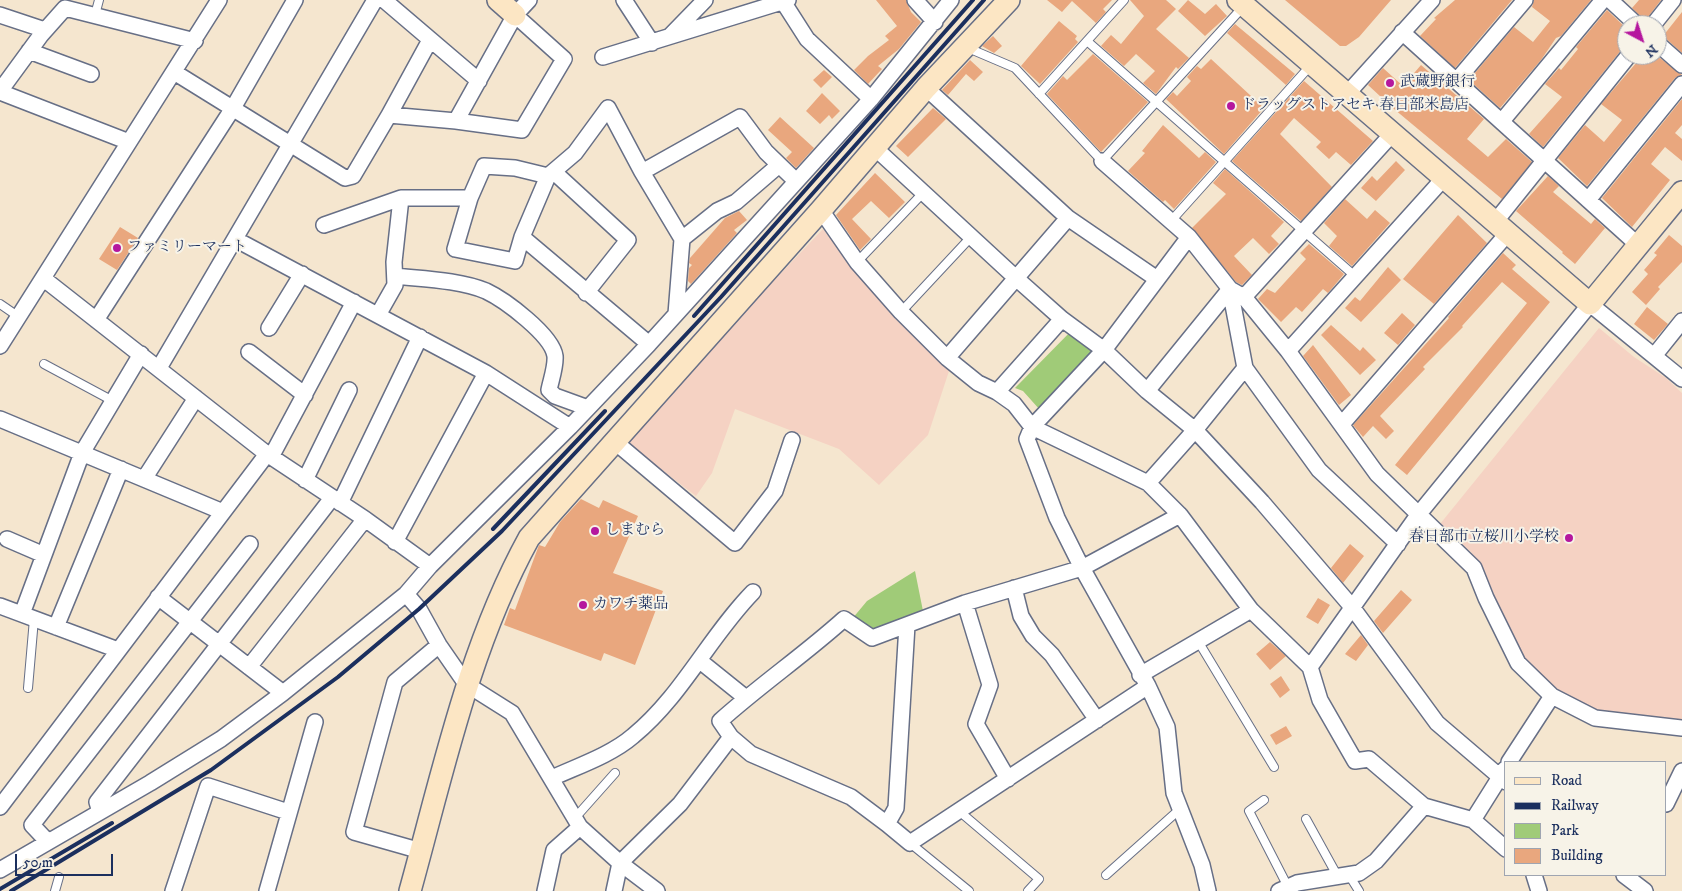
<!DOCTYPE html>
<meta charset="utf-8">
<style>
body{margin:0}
#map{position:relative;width:1682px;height:891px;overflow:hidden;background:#f5e6cf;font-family:"IM FELL DW Pica",serif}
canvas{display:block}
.legend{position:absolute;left:1504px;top:761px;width:162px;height:115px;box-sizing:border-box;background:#f7f3e8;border:1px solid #9fa5b1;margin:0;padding:6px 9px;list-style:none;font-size:15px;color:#1b2f5e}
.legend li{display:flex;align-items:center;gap:10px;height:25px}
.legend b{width:25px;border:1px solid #9fa5b1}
.north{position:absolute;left:1617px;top:15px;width:50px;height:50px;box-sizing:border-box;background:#f7f3e8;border:1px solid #9fa5b1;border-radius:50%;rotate:140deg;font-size:14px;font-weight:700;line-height:20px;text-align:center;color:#1b2f5e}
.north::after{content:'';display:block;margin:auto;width:18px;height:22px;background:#b5179e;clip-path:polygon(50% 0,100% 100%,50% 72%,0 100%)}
.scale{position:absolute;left:15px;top:854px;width:98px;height:22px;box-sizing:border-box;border:2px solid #1b2f5e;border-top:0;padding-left:6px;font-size:15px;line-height:18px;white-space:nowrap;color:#1b2f5e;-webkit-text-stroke:4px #f7f3e8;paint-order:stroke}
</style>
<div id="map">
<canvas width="1682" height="891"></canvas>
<ul class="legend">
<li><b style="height:6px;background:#fce6c4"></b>Road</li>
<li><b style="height:6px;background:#1b2f5e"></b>Railway</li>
<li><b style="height:14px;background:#a0cb78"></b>Park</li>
<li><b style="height:14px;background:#e9a77e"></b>Building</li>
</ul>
<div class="north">N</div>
<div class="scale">50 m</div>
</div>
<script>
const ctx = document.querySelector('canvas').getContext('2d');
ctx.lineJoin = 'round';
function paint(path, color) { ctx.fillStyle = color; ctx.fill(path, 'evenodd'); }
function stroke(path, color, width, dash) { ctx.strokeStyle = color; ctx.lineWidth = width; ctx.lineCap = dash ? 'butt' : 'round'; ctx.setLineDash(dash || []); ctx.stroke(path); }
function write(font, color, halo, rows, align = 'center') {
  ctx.font = font + ' "IM FELL DW Pica","Noto Serif JP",serif'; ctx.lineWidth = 4; ctx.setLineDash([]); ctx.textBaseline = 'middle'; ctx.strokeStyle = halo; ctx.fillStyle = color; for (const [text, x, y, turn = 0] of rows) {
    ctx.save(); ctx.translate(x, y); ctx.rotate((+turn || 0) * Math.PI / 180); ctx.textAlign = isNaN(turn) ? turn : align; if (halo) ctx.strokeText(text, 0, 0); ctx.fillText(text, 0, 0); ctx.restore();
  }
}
const built = new Path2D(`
 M 823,229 L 856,272 L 907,327 L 950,368 L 928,435 L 879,485 L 839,449 L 735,409 L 712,473 L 696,496 L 624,441 L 629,433 Z
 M 1599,328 L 1634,357 L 1666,378 L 1682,393 L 1682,721 L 1594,711 L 1552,688 L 1532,670 L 1516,648 L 1484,570 L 1471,552 L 1440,524 Z`);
const green = new Path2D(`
 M 1078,324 L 1101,345 L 1040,410 L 1023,391 L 1015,388 Z
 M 915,571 L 923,611 L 873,633 L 852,619 L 867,601 Z`);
const building = new Path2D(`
 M 876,0 L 906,0 L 911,12 L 921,22 L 899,49 L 878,66 L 882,69 L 868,84 L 854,70 L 868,56 L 889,40 L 885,36 L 897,26 Z
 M 1047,0 L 1112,0 L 1103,9 L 1106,12 L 1096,23 L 1072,1 L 1062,12 Z
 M 1130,0 L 1166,0 L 1176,9 L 1156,29 L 1189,58 L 1178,69 L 1176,67 L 1156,94 L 1143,83 L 1155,71 L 1136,54 L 1124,66 L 1101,46 L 1111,35 L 1121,44 L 1144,16 Z
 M 1188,0 L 1205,14 L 1216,4 L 1227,16 L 1205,36 L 1178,11 Z
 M 1285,0 L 1391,0 L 1359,37 L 1346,46 L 1340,46 Z
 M 1455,0 L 1512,0 L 1455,68 L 1420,36 L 1436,19 L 1434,18 Z
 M 1534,0 L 1591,0 L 1561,36 L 1556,38 L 1541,60 L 1500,108 L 1469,80 L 1514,27 L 1533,42 L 1550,21 L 1532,7 Z
 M 1639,0 L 1661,0 L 1645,21 L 1632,8 Z
 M 1607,10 L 1627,29 L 1627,46 L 1622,49 L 1543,147 L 1529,134 L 1562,97 L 1545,84 L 1559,68 L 1561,70 L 1578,49 L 1576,47 Z
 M 1682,12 L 1682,53 L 1663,36 Z
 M 1059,21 L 1077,36 L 1075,39 L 1078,42 L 1040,84 L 1021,66 Z
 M 1235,24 L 1295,74 L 1286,85 L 1227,33 Z
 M 993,36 L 1002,46 L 994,53 L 982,46 Z
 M 1093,54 L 1148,102 L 1101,152 L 1047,94 L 1063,76 L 1067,80 Z
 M 1643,55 L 1656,55 L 1682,75 L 1675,78 L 1587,186 L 1558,158 L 1585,125 L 1604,142 L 1622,120 L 1601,104 Z
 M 1211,59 L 1264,108 L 1224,154 L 1166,99 L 1173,92 L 1177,96 L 1191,81 L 1187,77 L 1197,66 L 1201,69 Z
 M 970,60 L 983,72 L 974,81 L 966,74 L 948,95 L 942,90 Z
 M 1421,65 L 1484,119 L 1467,139 L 1488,157 L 1506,139 L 1532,162 L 1502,199 L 1394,109 L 1368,85 L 1383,68 L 1403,86 Z
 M 824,70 L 832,77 L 821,88 L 813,80 Z
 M 1304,81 L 1373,141 L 1351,165 L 1336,152 L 1329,159 L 1316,147 L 1321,142 L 1294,118 L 1280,134 L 1332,187 L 1301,221 L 1232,161 Z
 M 822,93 L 840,111 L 832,119 L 829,115 L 820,124 L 806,111 Z
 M 1682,99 L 1682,125 L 1675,133 L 1682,139 L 1682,161 L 1665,147 L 1651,164 L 1670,180 L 1632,227 L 1602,198 Z
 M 933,108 L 946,119 L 908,157 L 896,146 Z
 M 780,117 L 814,148 L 796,168 L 786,158 L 792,152 L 768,130 Z
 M 1163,125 L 1199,158 L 1205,152 L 1216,162 L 1174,209 L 1165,200 L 1163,202 L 1128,171 L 1145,153 L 1142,151 Z
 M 1396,161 L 1405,170 L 1376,201 L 1361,188 L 1372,176 L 1377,181 Z
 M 1225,169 L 1284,222 L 1271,236 L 1279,244 L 1269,254 L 1253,238 L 1234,256 L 1252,275 L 1242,285 L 1236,282 L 1192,228 L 1226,194 L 1213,183 Z
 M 875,173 L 905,202 L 889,218 L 871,201 L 852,219 L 871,239 L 860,250 L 836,215 Z
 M 1548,176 L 1559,186 L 1553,192 L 1591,224 L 1595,219 L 1605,228 L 1575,264 L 1562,253 L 1563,252 L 1516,211 Z
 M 1345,199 L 1367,219 L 1375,210 L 1390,223 L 1352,266 L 1329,246 L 1337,236 L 1324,223 Z
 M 739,211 L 747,220 L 734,230 L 737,233 L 691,284 L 688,281 L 689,268 L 692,265 L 689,263 L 690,258 L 725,218 Z
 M 1458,215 L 1487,243 L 1434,304 L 1403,279 Z
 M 120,227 L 138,238 L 117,270 L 99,259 Z
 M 1669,235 L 1682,246 L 1682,262 L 1658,287 L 1660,289 L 1646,305 L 1632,292 L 1648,274 L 1644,270 L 1657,255 L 1654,253 Z
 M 1309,244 L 1344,274 L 1328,293 L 1323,289 L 1302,312 L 1296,307 L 1281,322 L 1258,299 L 1267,289 L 1275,293 L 1306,259 L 1300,253 Z
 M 1503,253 L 1516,265 L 1512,269 L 1550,302 L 1407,475 L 1395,465 L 1527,303 L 1502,282 L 1462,326 L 1463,327 L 1423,367 L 1425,369 L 1380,416 L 1394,431 L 1386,439 L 1373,426 L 1363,437 L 1353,425 L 1449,318 L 1448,317 Z
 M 1388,267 L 1401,280 L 1361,322 L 1345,308 L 1355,297 L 1360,301 Z
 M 1647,307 L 1668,324 L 1654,340 L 1634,324 Z
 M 1402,313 L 1415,325 L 1398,345 L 1384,333 Z
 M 1331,325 L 1360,351 L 1363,347 L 1376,360 L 1360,375 L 1321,335 Z
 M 1313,345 L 1351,395 L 1339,405 L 1303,356 Z
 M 581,499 L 599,508 L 603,500 L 638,516 L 613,573 L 663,591 L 635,665 L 604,653 L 601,661 L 504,625 L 510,608 L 515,610 L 539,545 L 545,547 L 560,522 Z
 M 1350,544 L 1364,556 L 1343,583 L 1331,568 Z
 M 1401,590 L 1412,600 L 1383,633 L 1374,621 Z
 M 1318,598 L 1330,605 L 1318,624 L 1306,617 Z
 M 1361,635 L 1368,645 L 1356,661 L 1345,654 Z
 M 1270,642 L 1286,656 L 1270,670 L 1256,654 Z
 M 1281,676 L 1290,690 L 1280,698 L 1270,684 Z
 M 1286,726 L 1292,736 L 1276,745 L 1270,735 Z`);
const lane = new Path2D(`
 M 95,15 L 99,0
 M 1087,41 L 1356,277
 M 968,48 L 1015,68 L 1102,161 L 1243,7
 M 1039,94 L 1124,0
 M 1171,221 L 1311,65
 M 857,262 L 923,193
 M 0,304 L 19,317
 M 901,312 L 971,237
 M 44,364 L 113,401
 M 1198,641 L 1274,767
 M 28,688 L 34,619
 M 1264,800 L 1249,811 L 1288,887
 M 959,811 L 1039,879 L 1028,891
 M 575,818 L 615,773
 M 1306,819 L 1338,877
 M 910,843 L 969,891
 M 1106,875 L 1180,809
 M 1349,875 L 1359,891
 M 55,891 L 59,877`);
const street = new Path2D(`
 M 384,0 L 479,81
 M 624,0 L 652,43
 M 782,0 L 807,39 L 871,99
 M 915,0 L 935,22
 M 1610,0 L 1637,25
 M 0,15 L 45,30
 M 1653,25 L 1673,0
 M 1402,32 L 1638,245
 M 670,36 L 705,0
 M 1657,43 L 1682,65
 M 29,51 L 91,74
 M 603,57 L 788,0
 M 174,72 L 345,178 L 353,176 L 389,115 L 456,121 L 522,130 L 564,59 L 515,15
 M 1457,80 L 1525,0
 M 926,88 L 1068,218 L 1157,279
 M 0,91 L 41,35 L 65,8 L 195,41
 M 0,92 L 129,142
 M 1347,94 L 1432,0
 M 389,115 L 430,40
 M 456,121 L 515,15 L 529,0
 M 1502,121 L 1603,0
 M 875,148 L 1017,279 L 1062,319 L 1104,350 L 1147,391 L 1195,430 L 1262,502 L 1352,607 L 1437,723 L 1506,782
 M 1102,161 L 1189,237 L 1230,289 L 1244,297 L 1288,351 L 1377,474 L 1474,568 L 1486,598 L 1518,663 L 1552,696 L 1595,718 L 1682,728
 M 554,172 L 628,240 L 586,293
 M 642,172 L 682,239 L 676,314
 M 470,198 L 455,249 L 515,261 L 522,237
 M 1588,200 L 1682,84
 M 821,210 L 857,262 L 901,312 L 947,358 L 978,383 L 997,392 L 1014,404 L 1032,427 L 1148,483 L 1180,515 L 1251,610 L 1310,667 L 1320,700 L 1355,761 L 1369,759 L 1424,806 L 1473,820 L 1506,849
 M 1495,222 L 1629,55
 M 324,225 L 401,198 L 470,198 L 484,166 L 515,168 L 548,176
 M 235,239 L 486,373 L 570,427
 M 682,239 L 717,211 L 736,202 L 779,165
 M 395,276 C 423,279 460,280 486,291 C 505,300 552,335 555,356 C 556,366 551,380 549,390 L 555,396 L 588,408
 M 44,279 L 267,454 L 365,519 L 430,566
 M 1230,289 L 1245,368 L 1319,470 L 1398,544
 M 1244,297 L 1393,133
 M 378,315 L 395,285 L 394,262 L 401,198
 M 96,320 L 233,108 L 295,0
 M 269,328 L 302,274
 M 649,344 L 522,237 L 548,176 L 575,153 L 608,108 L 642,172 L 740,117 L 766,152 L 796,181
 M 0,346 L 219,0
 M 1288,351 L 1444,178
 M 249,352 L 305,395
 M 1654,356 L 1682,321
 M 947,358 L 1068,218
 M 159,368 L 375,0
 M 1147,391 L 1230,289
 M 997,392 L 1062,319
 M 0,419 L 223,512
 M 1342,424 L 1508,233
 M 614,441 L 735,543 L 775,491 L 792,440
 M 271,457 L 354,302
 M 144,479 L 196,398
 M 305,480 L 349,390
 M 1148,483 L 1195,430 L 1245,368
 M 340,503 L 420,337
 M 1180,515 L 1082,568 L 1057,518 L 1027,439 L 1032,427 L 1104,350 L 1189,237
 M 7,539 L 44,555
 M 395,542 L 486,373
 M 1014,588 L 1021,616 L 1033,636 L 1052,655 L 1097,720
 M 406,594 L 419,609 L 439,645 L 466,684 L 512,713 L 580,827 L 620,863 L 657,891
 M 158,597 L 283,693
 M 965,603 L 990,685 L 976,724 L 1008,779
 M 0,606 L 118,650
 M 22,614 L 82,453 L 141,354
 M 907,625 L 896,808 L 887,824 L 910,843 L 1148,686
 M 56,627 L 121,469
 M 700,661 L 746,698
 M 249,667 L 365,519
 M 1310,667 L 1418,515 L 1590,304 L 1682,379
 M 1140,675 L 1251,610
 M 731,737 L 751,754 L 851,797 L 887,824
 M 1509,762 L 1552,696
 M 552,778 C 578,766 611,755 633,736 C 682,696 709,637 753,592
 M 1666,804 L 1682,771
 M 0,807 L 267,454
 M 100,812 L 97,802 L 332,498
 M 1473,820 L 1505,769
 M 48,842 L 32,825 L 250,544
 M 421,851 L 354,832 L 395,682 L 439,645
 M 0,870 L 150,783 L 221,739 L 283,693 L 406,594 L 430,566 L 570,427 L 649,344 L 871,99 L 951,0
 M 1534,875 L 1539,891
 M 1624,875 L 1645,891
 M 173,891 L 208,786 L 288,812
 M 267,891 L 315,722
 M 545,891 L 554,850 L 580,827
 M 614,891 L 620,863 L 680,804 L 731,737 L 720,721 C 760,685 804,655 844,619 L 872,638 L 965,603 L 1082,568 L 1148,686 L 1167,727 L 1174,793 L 1202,865 L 1208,891
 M 1279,891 L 1297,883 L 1359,873 L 1376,861 L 1424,806`);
const secondary = new Path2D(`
 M 498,0 L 515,15
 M 1238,0 L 1590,304 L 1682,192
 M 410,891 C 443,772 469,647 529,538 L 821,210 L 926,88 L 1009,0`);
const rail = new Path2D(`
 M 694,316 L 973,0
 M 493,529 L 605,411
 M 0,889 L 112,823
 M 11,891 L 211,770 L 338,677 L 419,609 L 502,531 L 721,297 L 984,0`);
const markers = [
 [1390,83,5,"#b5179e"],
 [1231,106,5,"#b5179e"],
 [117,248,5,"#b5179e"],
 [595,531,5,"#b5179e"],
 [1569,538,5,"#b5179e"],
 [583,605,5,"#b5179e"]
];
const poiNames = [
 ["武蔵野銀行",1400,83],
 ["ドラッグストアセキ 春日部米島店",1241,106],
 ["ファミリーマート",127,248],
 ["しまむら",605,531],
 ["春日部市立桜川小学校",1559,538,"right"],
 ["カワチ薬品",593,605]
];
paint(built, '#f5d2c3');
paint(green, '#a0cb78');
paint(building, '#e9a77e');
stroke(lane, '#676f86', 10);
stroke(street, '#676f86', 18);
stroke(secondary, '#676f86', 24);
stroke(lane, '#fff', 8);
stroke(street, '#fff', 15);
stroke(secondary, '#fce6c4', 21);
stroke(rail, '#1b2f5e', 4);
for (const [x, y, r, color] of markers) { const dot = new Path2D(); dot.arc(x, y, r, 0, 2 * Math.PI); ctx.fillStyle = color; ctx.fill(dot); stroke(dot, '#f7f3e8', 2); }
write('15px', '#1b2f5e', '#f7f3e8', poiNames, 'left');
</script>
